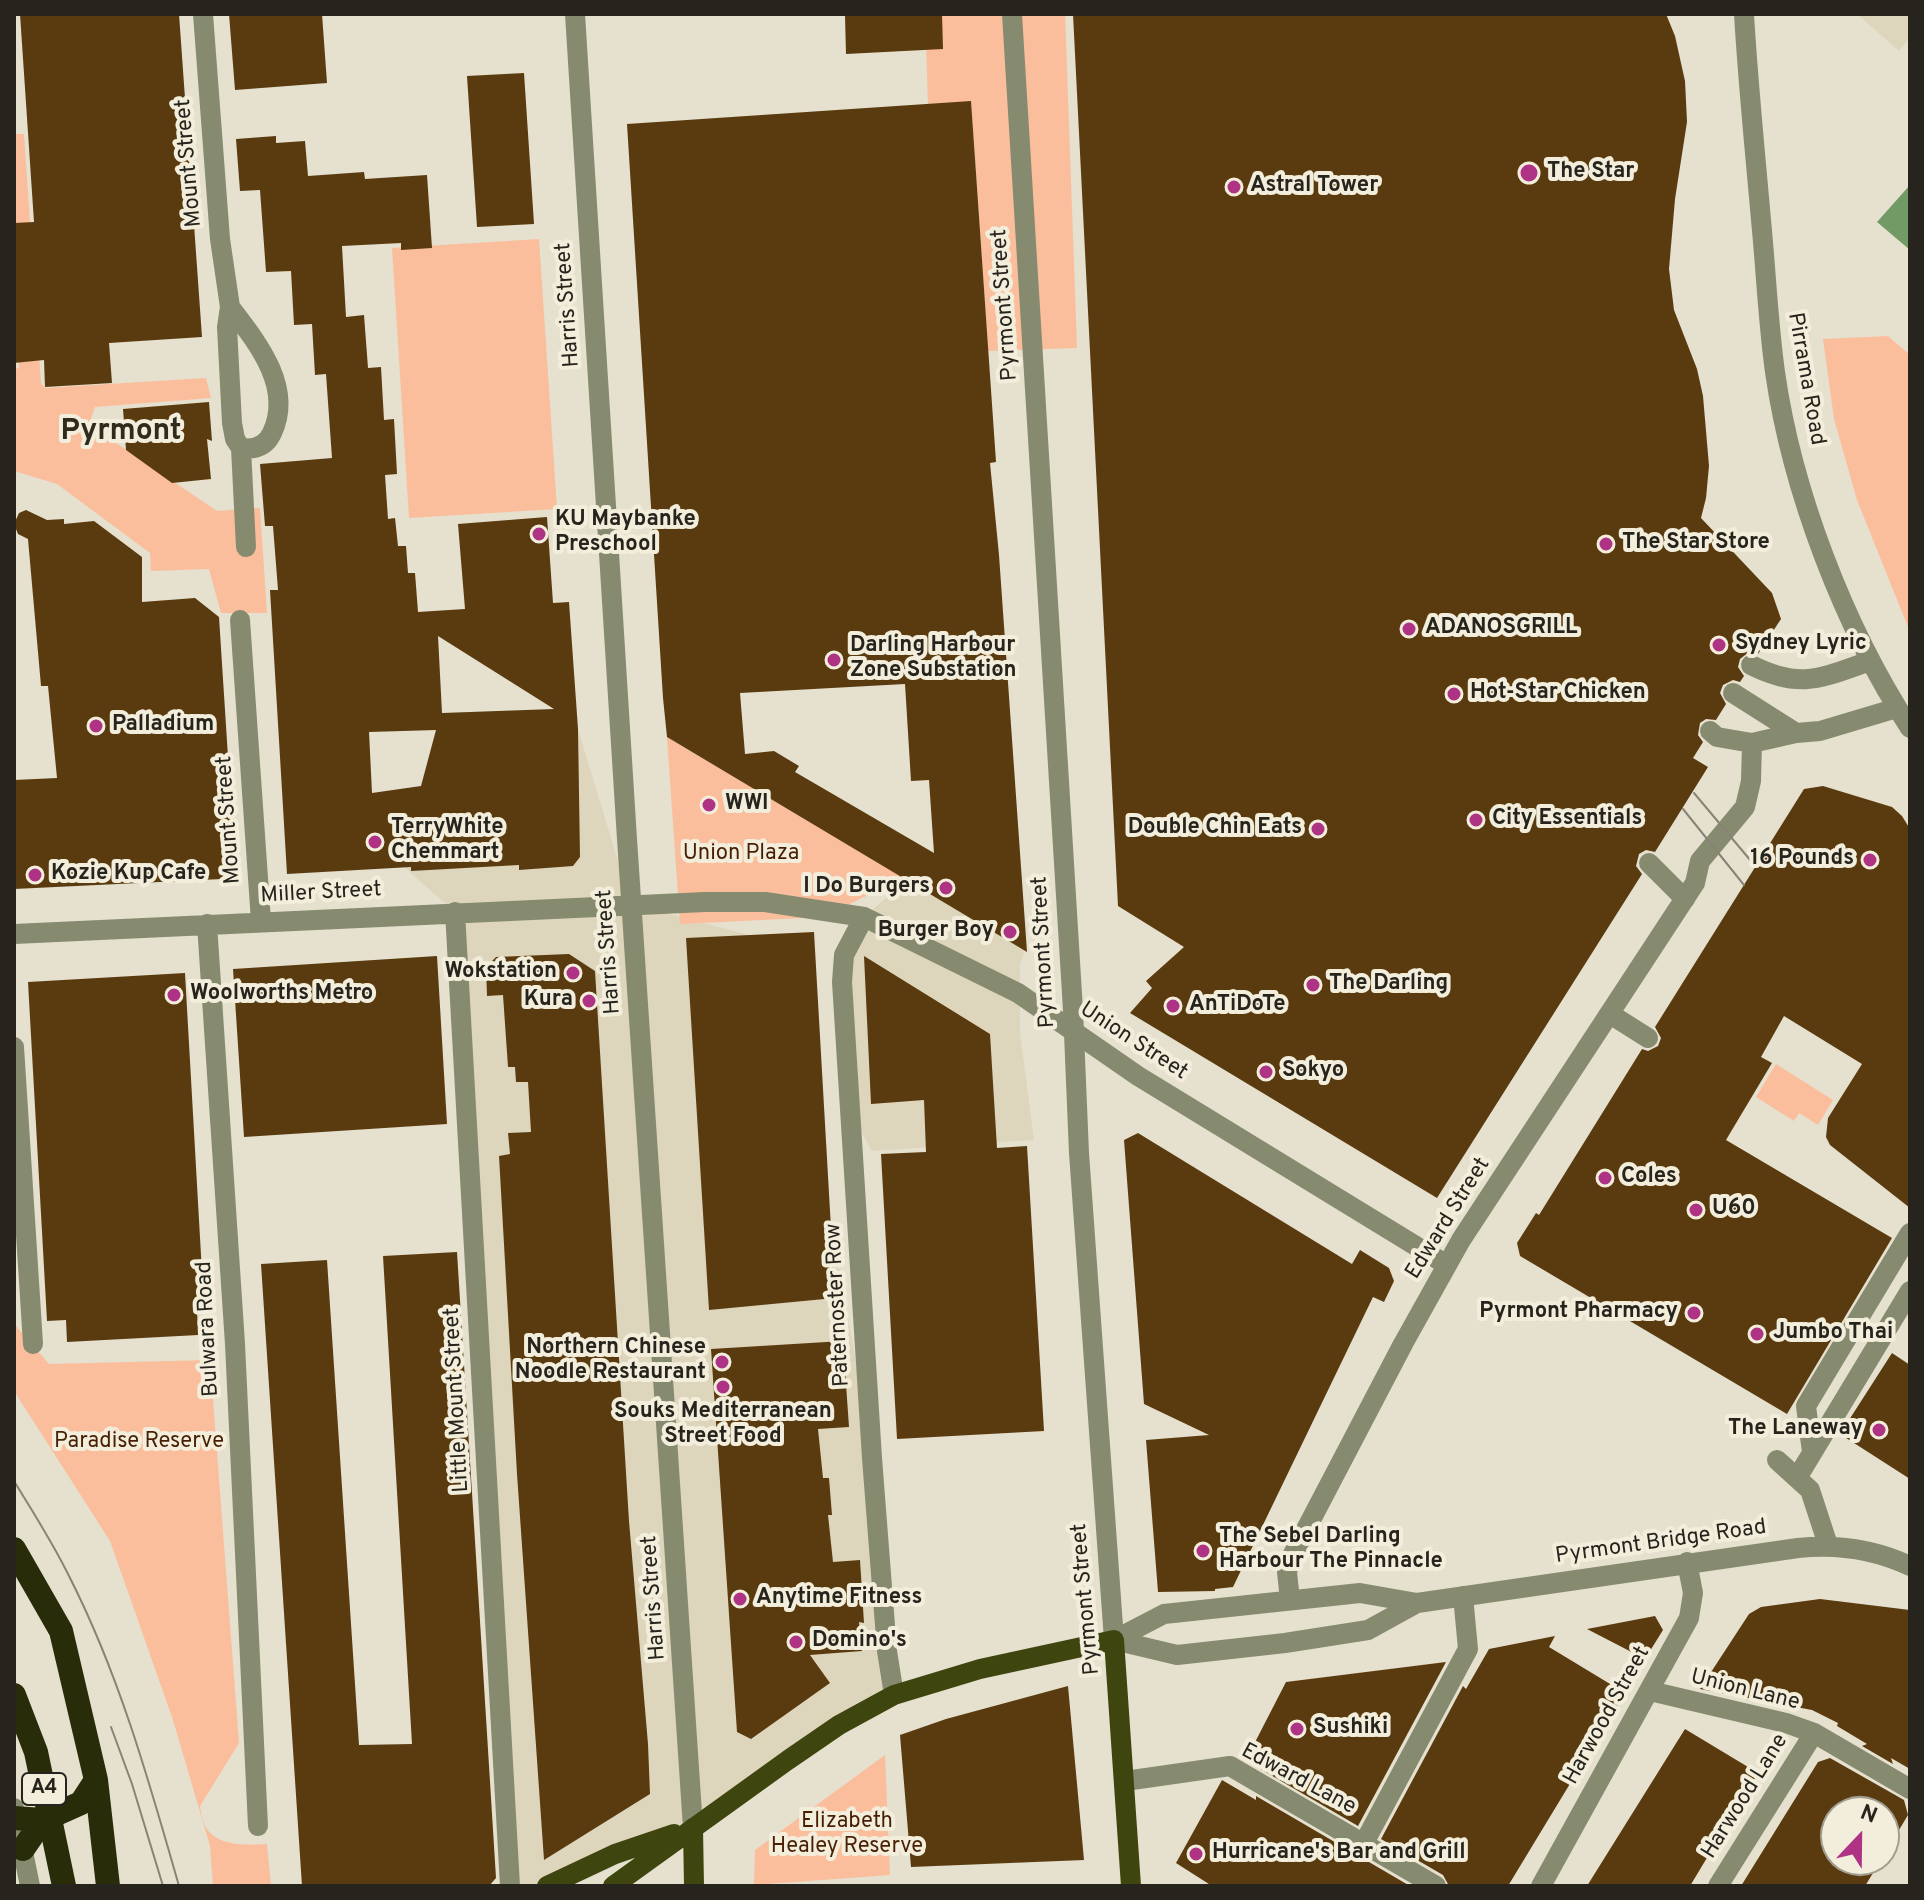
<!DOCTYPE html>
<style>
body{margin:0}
#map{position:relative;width:1924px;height:1900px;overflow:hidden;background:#e6e0ce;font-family:Overpass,sans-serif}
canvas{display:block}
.frame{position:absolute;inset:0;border:16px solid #26241d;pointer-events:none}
.north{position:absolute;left:1820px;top:1796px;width:80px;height:80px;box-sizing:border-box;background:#f3eedb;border:2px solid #a19d8f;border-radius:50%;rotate:22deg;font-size:22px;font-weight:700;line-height:32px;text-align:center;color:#26241d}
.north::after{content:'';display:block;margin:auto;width:28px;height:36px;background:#ae3384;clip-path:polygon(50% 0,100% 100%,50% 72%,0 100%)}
</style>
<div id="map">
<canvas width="1924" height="1900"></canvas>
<div class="frame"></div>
<div class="north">N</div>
</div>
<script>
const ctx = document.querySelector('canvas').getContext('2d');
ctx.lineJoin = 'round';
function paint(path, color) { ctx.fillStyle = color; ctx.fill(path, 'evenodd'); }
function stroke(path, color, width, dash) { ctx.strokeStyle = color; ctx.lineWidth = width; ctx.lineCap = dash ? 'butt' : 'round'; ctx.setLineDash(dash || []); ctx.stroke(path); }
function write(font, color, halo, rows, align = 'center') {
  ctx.font = font + ' Overpass,sans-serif'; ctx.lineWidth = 8; ctx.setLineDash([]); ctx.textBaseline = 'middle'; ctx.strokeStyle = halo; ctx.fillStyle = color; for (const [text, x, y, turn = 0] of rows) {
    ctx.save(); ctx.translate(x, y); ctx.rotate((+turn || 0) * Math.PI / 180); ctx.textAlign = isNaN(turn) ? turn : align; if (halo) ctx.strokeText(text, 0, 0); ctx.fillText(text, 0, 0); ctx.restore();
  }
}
const built = new Path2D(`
 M 1857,14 L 1910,14 L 1910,38 L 1899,51 Z
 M 463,713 L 578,729 L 631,904 L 749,935 L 781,1245 L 840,1269 L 872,1458 L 894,1695 L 693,1828 L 547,1886 L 510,1886 L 455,912 L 405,868 Z
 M 907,880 L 1025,949 L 1020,964 L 1020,1033 L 1034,1140 L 872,1151 L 853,1117 L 842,982 L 864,917 Z`);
const green = new Path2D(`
 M 925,14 L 1065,14 L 1077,348 L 988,351 L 971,102 L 928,104 Z
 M 14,95 L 16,134 L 24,134 L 41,383 L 45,388 L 206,378 L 211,398 L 95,407 L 85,435 L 116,443 L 217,511 L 260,508 L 267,613 L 221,613 L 209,569 L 151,571 L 150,553 L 57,484 L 14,471 L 14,369 L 19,368 L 14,301 Z
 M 539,239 L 557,509 L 409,518 L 392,248 Z
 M 1888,336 L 1910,355 L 1910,632 L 1857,500 L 1834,419 L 1823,339 Z
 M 667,737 L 907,880 L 864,897 L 823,917 L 680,924 Z
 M 1776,1064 L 1833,1100 L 1818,1125 L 1799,1113 L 1794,1121 L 1756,1097 Z
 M 16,1326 L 49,1364 L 210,1360 L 239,1743 L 200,1806 C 201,1812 202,1820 205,1826 C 216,1847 247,1845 267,1844 L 271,1886 L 213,1886 L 210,1846 L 173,1720 L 110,1541 L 14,1391 Z
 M 885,1755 L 890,1875 L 754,1885 L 755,1850 Z`);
const water = new Path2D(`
 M 1910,185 L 1910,250 L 1877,222 Z`);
const building = new Path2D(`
 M 20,14 L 179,14 L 202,337 L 109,343 L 112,383 L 45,387 L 44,360 L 14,363 L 14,223 L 34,222 Z
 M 229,14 L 322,14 L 327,83 L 235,90 Z
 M 894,14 L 942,14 L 943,49 L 846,54 L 845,16 Z
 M 1073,14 L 1666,14 L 1675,36 L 1685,81 L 1687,122 L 1675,199 L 1669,269 L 1674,310 L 1697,369 L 1703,396 L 1709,466 L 1706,498 L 1701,518 L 1772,593 L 1781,619 L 1758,654 L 1749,652 L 1740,659 L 1738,667 L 1744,676 L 1740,682 L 1733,680 L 1723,685 L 1720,693 L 1726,704 L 1716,720 L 1706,719 L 1700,723 L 1698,735 L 1703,742 L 1693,758 L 1708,767 L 1655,852 L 1646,850 L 1639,854 L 1636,866 L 1642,874 L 1437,1198 L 1130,1013 L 1152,988 L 1146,981 L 1184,947 L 1118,906 Z
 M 524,73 L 534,224 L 477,227 L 467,76 Z
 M 971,101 L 996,462 L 990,463 L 999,555 L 1027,952 L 667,737 L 663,698 L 627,124 ZM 905,684 L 911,781 L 929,780 L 934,853 L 795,772 L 799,766 L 774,751 L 745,754 L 740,693 Z
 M 276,136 L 276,143 L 305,141 L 308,176 L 364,172 L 365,179 L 427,175 L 432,248 L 401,250 L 401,243 L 342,246 L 346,317 L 364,315 L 368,368 L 381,367 L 384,420 L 394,419 L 397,474 L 385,475 L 388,519 L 395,518 L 398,546 L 406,546 L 408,573 L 415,573 L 418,612 L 465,609 L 458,524 L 547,517 L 553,603 L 569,602 L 578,729 L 580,857 L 573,866 L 519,870 L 519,865 L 411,871 L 411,867 L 287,874 L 270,590 L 278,590 L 273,526 L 265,526 L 260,464 L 332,458 L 326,374 L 315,375 L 312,324 L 294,325 L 291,271 L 266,272 L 260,190 L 240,191 L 236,139 ZM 438,636 L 554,709 L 442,713 ZM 436,730 L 421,786 L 372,793 L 369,732 Z
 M 209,402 L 212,441 L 207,439 L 211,479 L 172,483 L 126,450 L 123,409 Z
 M 26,510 L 47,520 L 64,519 L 64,524 L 94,521 L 142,557 L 142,602 L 195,598 L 219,617 L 235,866 L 222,879 L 14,889 L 14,780 L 57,778 L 48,686 L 41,686 L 28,539 L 18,534 L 14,524 L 19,513 Z
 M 1823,786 L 1892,807 L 1902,816 L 1910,829 L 1910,1208 L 1830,1145 L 1826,1137 L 1828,1118 L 1862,1064 L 1784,1016 L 1761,1057 L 1772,1063 L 1726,1140 L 1892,1238 L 1787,1414 L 1520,1256 L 1517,1243 L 1536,1213 L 1539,1215 L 1642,1049 L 1648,1051 L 1658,1046 L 1661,1038 L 1655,1027 L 1804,789 Z
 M 814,932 L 835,1298 L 709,1310 L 686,938 Z
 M 569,954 L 595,971 L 629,1521 L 648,1744 L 650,1794 L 544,1860 L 517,1474 L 499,1156 L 510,1154 L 508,1133 L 531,1132 L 528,1082 L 516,1082 L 515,1067 L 508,1067 L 503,995 L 487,996 L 486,967 L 496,957 Z
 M 437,956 L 447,1124 L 244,1137 L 233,969 Z
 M 864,956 L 990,1034 L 997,1148 L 1027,1146 L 1044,1431 L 897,1439 L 881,1154 L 926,1152 L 924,1100 L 871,1104 Z
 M 185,973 L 204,1308 L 197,1309 L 198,1335 L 67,1342 L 66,1320 L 47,1321 L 28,982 Z
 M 1138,1133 L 1352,1264 L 1360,1250 L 1389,1268 L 1394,1281 L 1384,1302 L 1373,1297 L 1233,1587 L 1215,1589 L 1215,1591 L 1158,1592 L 1146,1440 L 1209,1435 L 1144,1404 L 1124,1140 Z
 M 457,1252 L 496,1878 L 489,1886 L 302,1886 L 261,1264 L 327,1260 L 359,1745 L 412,1744 L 383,1256 Z
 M 843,1341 L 849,1427 L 818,1429 L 823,1478 L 829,1478 L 832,1515 L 828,1515 L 833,1562 L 860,1560 L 864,1623 L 859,1622 L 862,1651 L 810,1655 L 830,1683 L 751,1739 L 737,1732 L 711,1349 Z
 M 1892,1353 L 1910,1365 L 1910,1479 L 1840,1434 Z
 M 1820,1599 L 1910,1610 L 1910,1769 L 1891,1758 L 1893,1764 L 1862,1746 L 1867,1744 L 1837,1726 L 1838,1723 L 1812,1710 L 1700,1689 L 1749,1614 L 1761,1607 Z
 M 1655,1616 L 1663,1630 L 1645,1659 L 1587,1629 Z
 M 1555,1636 L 1549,1647 L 1625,1693 L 1508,1886 L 1449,1886 L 1443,1875 L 1381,1839 L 1463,1686 L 1466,1689 L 1489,1649 Z
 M 1446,1662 L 1358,1826 L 1252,1764 L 1251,1750 L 1286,1682 Z
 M 1068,1686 L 1084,1860 L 911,1867 L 900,1735 L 946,1719 Z
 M 1685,1729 L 1758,1773 L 1690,1886 L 1587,1886 Z
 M 1830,1758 L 1904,1800 L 1908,1815 L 1884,1855 L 1884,1812 L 1836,1812 L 1836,1860 L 1881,1860 L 1865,1886 L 1741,1886 L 1818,1762 Z
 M 1222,1780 L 1256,1800 L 1256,1796 L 1410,1886 L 1212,1886 L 1176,1863 Z`);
const minor = new Path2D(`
 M 203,14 L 220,239 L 230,307 L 227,327 L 232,423 L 235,439 L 241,448 L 246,547
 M 575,14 L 627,839 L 693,1828
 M 1012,14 L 1073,1010 L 1079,1153 L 1114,1640
 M 1744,14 C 1748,83 1755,151 1761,220 C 1766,271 1768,321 1775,372 C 1792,491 1844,627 1910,728
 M 230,307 C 256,341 294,387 272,433 C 266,446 255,450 241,448
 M 240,620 L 261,921
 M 1751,665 C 1801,690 1821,678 1870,661
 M 1733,693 L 1796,733
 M 1710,731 L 1717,737 L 1752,743 L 1796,733 L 1820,731 L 1897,708
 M 1649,863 L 1685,899
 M 455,912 L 510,1886
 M 864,917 L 844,955 L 842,982 L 872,1458 L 887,1651 L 894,1695
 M 207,924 L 235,1344 L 258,1826
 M 14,934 L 705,902 L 765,902 L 864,917 L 1018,993 L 1138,1076 L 1447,1265
 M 1610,1014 L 1648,1038
 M 14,1047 L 33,1344
 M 1812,1452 L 1806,1406 L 1910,1233
 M 1777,1460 L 1810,1490 L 1828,1545
 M 1797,1478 L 1910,1291
 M 1290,1600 L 1287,1572 L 1291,1558 L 1403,1344 L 1461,1240 L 1695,883 L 1700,861 L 1745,807 L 1751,781 L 1752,743
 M 1114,1640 L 1164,1614 L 1360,1593 L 1417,1603 L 1798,1548 C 1837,1544 1874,1549 1910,1566
 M 1114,1640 L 1177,1655 L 1285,1643 L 1368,1630 L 1417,1603
 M 1650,1691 L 1786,1723 L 1814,1733 L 1910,1789
 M 1125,1781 L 1230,1766 L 1436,1886
 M 14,1808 L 30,1886
 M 1364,1843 L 1468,1649 L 1463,1596
 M 1541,1886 L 1689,1618 L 1693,1593 L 1687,1562
 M 1718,1886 L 1814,1733`);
const major = new Path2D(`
 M 693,1828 L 694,1886
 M 547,1886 L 615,1854 L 674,1834
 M 613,1886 L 788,1760 L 839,1725 L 894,1695 L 980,1669 L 1114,1640 L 1131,1886`);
const highway = new Path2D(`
 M 14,1549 L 61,1631 L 96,1780 L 108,1886
 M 14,1818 L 43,1820
 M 23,1849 L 43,1820 L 81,1803 L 96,1780`);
const tram = new Path2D(`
 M 1694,793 L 1756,867
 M 1683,809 L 1744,885
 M 14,1481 C 33,1512 53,1543 69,1576 C 119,1674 149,1781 179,1886
 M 111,1727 L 132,1784 L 163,1886`);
const highwayBridge = new Path2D(`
 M 14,1695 L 36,1752 L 64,1886`);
const markers = [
 [1529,173,10,"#ae3384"],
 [1234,187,8,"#ae3384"],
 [539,534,8,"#ae3384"],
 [1606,544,8,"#ae3384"],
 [1409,629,8,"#ae3384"],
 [1719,645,8,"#ae3384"],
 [834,660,8,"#ae3384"],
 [1454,694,8,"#ae3384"],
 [96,726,8,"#ae3384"],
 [709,805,8,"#ae3384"],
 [1476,820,8,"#ae3384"],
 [1318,829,8,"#ae3384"],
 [375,842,8,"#ae3384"],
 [1870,860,8,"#ae3384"],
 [35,875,8,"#ae3384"],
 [946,888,8,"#ae3384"],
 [1010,932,8,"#ae3384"],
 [573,973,8,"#ae3384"],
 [1313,985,8,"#ae3384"],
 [174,995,8,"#ae3384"],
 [589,1001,8,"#ae3384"],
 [1173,1006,8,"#ae3384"],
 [1266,1072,8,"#ae3384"],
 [1605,1178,8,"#ae3384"],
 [1696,1210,8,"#ae3384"],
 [1694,1313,8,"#ae3384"],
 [1757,1334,8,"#ae3384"],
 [722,1362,8,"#ae3384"],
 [723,1387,8,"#ae3384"],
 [1879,1430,8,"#ae3384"],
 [1203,1551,8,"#ae3384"],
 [740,1599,8,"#ae3384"],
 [796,1642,8,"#ae3384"],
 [1297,1729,8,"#ae3384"],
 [1196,1854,8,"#ae3384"]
];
const shields = [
 [44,1789,44]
];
const shieldNames = [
 ["A4",44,1789]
];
const streetNames = [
 ["Mount Street",190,163,-95],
 ["Harris Street",569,305,-94],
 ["Pyrmont Street",1006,305,-94],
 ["Pirrama Road",1805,379,80],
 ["Mount Street",230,820,-94],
 ["Miller Street",321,894,-3],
 ["Harris Street",610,952,-94],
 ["Pyrmont Street",1045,952,-93],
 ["Union Street",1133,1042,33],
 ["Edward Street",1449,1219,-58],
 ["Paternoster Row",839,1305,-93],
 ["Bulwara Road",209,1329,-93],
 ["Little Mount Street",458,1400,-93],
 ["Pyrmont Bridge Road",1661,1543,-8],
 ["Harris Street",655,1598,-94],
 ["Pyrmont Street",1087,1599,-95],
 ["Union Lane",1745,1691,14],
 ["Harwood Street",1608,1716,-61],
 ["Edward Lane",1298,1780,28],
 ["Harwood Lane",1746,1797,-58]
];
const poiNames = [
 ["The Star",1547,173],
 ["Astral Tower",1250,187],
 ["KU Maybanke",555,521],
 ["Preschool",555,546],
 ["The Star Store",1622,544],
 ["ADANOSGRILL",1425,629],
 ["Sydney Lyric",1735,645],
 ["Darling Harbour",850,647],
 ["Zone Substation",850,672],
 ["Hot-Star Chicken",1470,694],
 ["Palladium",112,726],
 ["WWI",725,805],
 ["City Essentials",1492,820],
 ["TerryWhite",391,829],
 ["Chemmart",391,854],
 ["Double Chin Eats",1302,829,"right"],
 ["16 Pounds",1854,860,"right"],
 ["Kozie Kup Cafe",51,875],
 ["I Do Burgers",930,888,"right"],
 ["Burger Boy",994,932,"right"],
 ["Wokstation",557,973,"right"],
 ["The Darling",1329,985],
 ["Woolworths Metro",190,995],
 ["Kura",573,1001,"right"],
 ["AnTiDoTe",1189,1006],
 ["Sokyo",1282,1072],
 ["Coles",1621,1178],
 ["U60",1712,1210],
 ["Pyrmont Pharmacy",1678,1313,"right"],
 ["Jumbo Thai",1773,1334],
 ["Northern Chinese",706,1349,"right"],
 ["Noodle Restaurant",706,1374,"right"],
 ["Souks Mediterranean",723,1413,"center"],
 ["Street Food",723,1438,"center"],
 ["The Laneway",1863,1430,"right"],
 ["The Sebel Darling",1219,1538],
 ["Harbour The Pinnacle",1219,1563],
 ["Anytime Fitness",756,1599],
 ["Domino's",812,1642],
 ["Sushiki",1313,1729],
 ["Hurricane's Bar and Grill",1212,1854]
];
const parkNames = [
 ["Union Plaza",741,855],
 ["Paradise Reserve",139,1443],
 ["Elizabeth",847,1823],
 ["Healey Reserve",847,1848]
];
const districtNames = [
 ["Pyrmont",121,433]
];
paint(built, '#ded6bc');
paint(green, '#fbbe9c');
paint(water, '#729a64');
paint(building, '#5a3b10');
stroke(minor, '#868b70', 20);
stroke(major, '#3f450e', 20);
stroke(highway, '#282c09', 24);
stroke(tram, '#878376', 2);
stroke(highwayBridge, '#282c09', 24);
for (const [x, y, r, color] of markers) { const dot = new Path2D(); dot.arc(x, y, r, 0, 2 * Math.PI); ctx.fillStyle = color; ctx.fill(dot); stroke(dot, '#f3eedb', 3); }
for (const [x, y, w] of shields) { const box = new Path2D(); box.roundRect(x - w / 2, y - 16, w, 32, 6); ctx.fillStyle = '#f3eedb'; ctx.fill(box); stroke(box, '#26241d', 2); }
write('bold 20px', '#26241d', null, shieldNames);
write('22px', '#26241d', '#f3eedb', streetNames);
write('bold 22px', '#26241d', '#f3eedb', poiNames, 'left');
write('22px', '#471f04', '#f3eedb', parkNames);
write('bold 30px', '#2f2b1d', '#f3eedb', districtNames);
</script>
